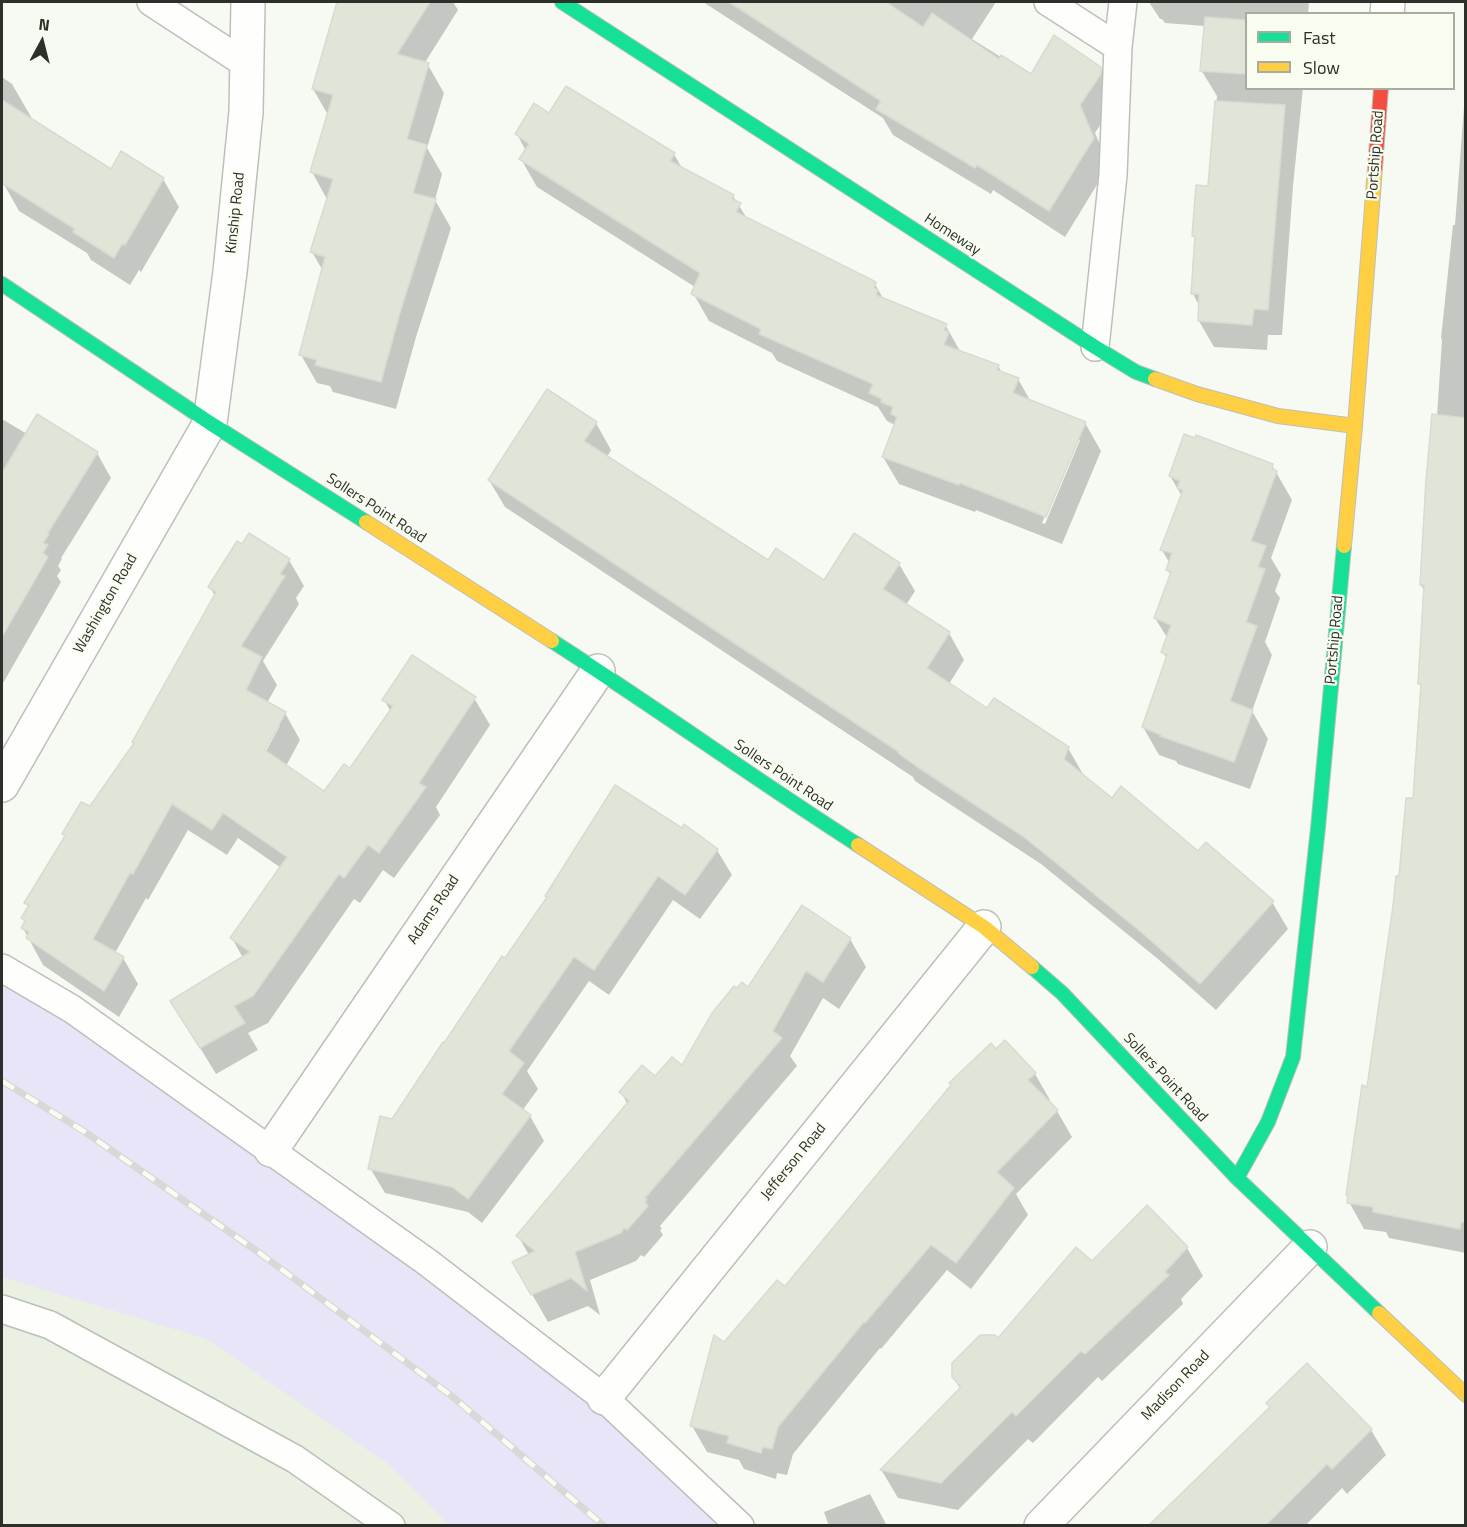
<!DOCTYPE html>
<style>
body{margin:0}
#map{position:relative;width:1467px;height:1527px;overflow:hidden;background:#f7faf3;font-family:"Titillium Web",sans-serif}
canvas{display:block}
.frame{position:absolute;inset:0;border:3px solid #2d2f2a;pointer-events:none}
.legend{position:absolute;left:1245px;top:12px;width:210px;height:78px;box-sizing:border-box;background:#f8fdf0;border:2px solid #a7aba1;margin:0;padding:8px 10px;list-style:none;font-size:18px;color:#2d2f2a}
.legend li{display:flex;align-items:center;gap:12px;height:30px}
.legend b{width:30px;border:2px solid #a7aba1}
.north{position:absolute;left:12px;top:12px;width:60px;height:60px;-webkit-text-stroke:4px #f8fdf0;paint-order:stroke;rotate:7deg;font-size:16px;font-weight:700;line-height:24px;text-align:center;color:#2d2f2a}
.north::after{content:'';display:block;margin:auto;width:21px;height:27px;background:#2d2f2a;clip-path:polygon(50% 0,100% 100%,50% 72%,0 100%)}
</style>
<div id="map">
<canvas width="1467" height="1527"></canvas>
<div class="frame"></div>
<ul class="legend">
<li><b style="height:8px;background:#16e098"></b>Fast</li>
<li><b style="height:8px;background:#ffcf43"></b>Slow</li>
</ul>
<div class="north">N</div>
</div>
<script>
const ctx = document.querySelector('canvas').getContext('2d');
ctx.lineJoin = 'round';
function paint(path, color) { ctx.fillStyle = color; ctx.fill(path, 'evenodd'); }
function stroke(path, color, width, dash) { ctx.strokeStyle = color; ctx.lineWidth = width; ctx.lineCap = dash ? 'butt' : 'round'; ctx.setLineDash(dash || []); ctx.stroke(path); }
function write(font, color, halo, rows, align = 'center') {
  ctx.font = font + ' "Titillium Web",sans-serif'; ctx.lineWidth = 4.5; ctx.setLineDash([]); ctx.textBaseline = 'middle'; ctx.strokeStyle = halo; ctx.fillStyle = color; for (const [text, x, y, turn = 0] of rows) {
    ctx.save(); ctx.translate(x, y); ctx.rotate((+turn || 0) * Math.PI / 180); ctx.textAlign = isNaN(turn) ? turn : align; if (halo) ctx.strokeText(text, 0, 0); ctx.fillText(text, 0, 0); ctx.restore();
  }
}
const built = new Path2D(`
 M 2,1144 L 502,1525 L 2,1525 Z`);
const green = new Path2D(`
 M 2,976 L 537,1351 L 728,1525 L 449,1525 L 388,1464 L 207,1339 L 2,1277 Z`);
const shadow = new Path2D(`
 M 339,2 L 453,2 L 458,10 L 424,64 L 428,65 L 444,93 L 427,148 L 442,174 L 435,200 L 451,228 L 416,337 L 396,409 L 333,392 L 330,386 L 317,383 L 301,355 L 323,271 L 312,252 L 328,201 L 312,172 L 328,115 L 313,89 Z
 M 703,2 L 996,2 L 972,39 L 1031,76 L 1100,68 L 1116,95 L 1116,101 L 1095,133 L 1109,165 L 1065,237 L 993,190 L 991,194 L 893,135 L 883,118 Z
 M 1149,2 L 1309,2 L 1308,14 L 1246,14 L 1246,88 L 1303,88 L 1293,186 L 1282,335 L 1268,335 L 1267,350 L 1214,347 L 1199,321 L 1200,307 L 1193,294 L 1196,240 L 1193,235 L 1209,188 L 1217,96 L 1201,70 L 1205,26 L 1165,23 L 1162,19 L 1160,19 Z
 M 2,77 L 12,84 L 34,122 L 111,171 L 163,179 L 179,207 L 141,272 L 139,270 L 130,285 L 91,260 L 87,253 L 19,211 L 5,186 L 2,184 Z
 M 1466,80 L 1466,1253 L 1389,1238 L 1386,1232 L 1364,1229 L 1349,1202 L 1349,1198 L 1348,1194 L 1368,1089 L 1401,877 L 1414,800 L 1423,689 L 1420,684 L 1425,592 L 1421,585 L 1437,416 L 1442,340 L 1441,338 L 1453,225 L 1455,225 Z
 M 550,115 L 674,154 L 683,170 L 733,196 L 748,220 L 875,284 L 884,300 L 946,326 L 961,353 L 998,366 L 1002,373 L 1018,379 L 1031,402 L 1085,423 L 1101,451 L 1062,544 L 976,510 L 975,512 L 899,484 L 883,457 L 895,425 L 887,421 L 878,407 L 777,361 L 772,353 L 709,321 L 693,293 L 695,287 L 537,187 L 521,159 L 526,151 L 517,134 ZM 1077,440 L 1080,440 L 1045,524 L 1042,523 Z
 M 2,419 L 27,434 L 97,453 L 111,478 L 61,558 L 62,559 L 58,566 L 61,570 L 57,576 L 61,582 L 2,685 Z
 M 596,423 L 611,450 L 607,457 L 768,562 L 824,582 L 899,564 L 915,591 L 906,605 L 949,633 L 964,660 L 949,684 L 988,710 L 1068,748 L 1084,776 L 1112,800 L 1272,902 L 1288,929 L 1216,1010 L 1158,959 L 1041,864 L 936,795 L 915,781 L 913,777 L 505,507 L 489,480 Z
 M 1272,465 L 1292,500 L 1271,558 L 1281,575 L 1275,591 L 1280,598 L 1265,642 L 1272,655 L 1252,711 L 1268,739 L 1250,789 L 1178,764 L 1176,761 L 1159,755 L 1143,727 L 1167,659 L 1163,652 L 1168,639 L 1155,618 L 1171,576 L 1168,570 L 1170,564 L 1162,550 L 1182,496 L 1170,476 Z
 M 289,560 L 304,586 L 296,598 L 299,604 L 263,661 L 277,685 L 267,703 L 285,713 L 300,740 L 286,766 L 324,793 L 350,770 L 391,712 L 384,700 L 474,698 L 490,725 L 436,807 L 440,815 L 394,878 L 383,870 L 360,903 L 354,899 L 268,1023 L 248,1033 L 258,1050 L 216,1074 L 188,1028 L 243,958 L 232,938 L 281,868 L 238,838 L 227,855 L 188,830 L 148,900 L 146,898 L 115,953 L 123,958 L 138,984 L 119,1017 L 43,965 L 23,928 L 26,923 L 22,918 L 29,908 L 26,903 L 135,745 L 215,596 L 210,587 ZM 277,725 L 280,725 L 263,757 L 261,756 Z
 M 717,850 L 732,875 L 700,919 L 673,900 L 609,995 L 589,981 L 527,1071 L 538,1089 L 522,1111 L 530,1116 L 544,1141 L 482,1223 L 468,1212 L 385,1193 L 370,1168 L 393,1121 L 548,899 Z
 M 850,939 L 866,967 L 839,1009 L 823,998 L 790,1056 L 797,1066 L 660,1226 L 662,1229 L 660,1230 L 663,1235 L 644,1257 L 641,1255 L 636,1261 L 590,1280 L 600,1315 L 588,1306 L 548,1322 L 514,1263 L 529,1255 L 518,1236 L 628,1105 L 621,1092 L 682,1068 L 748,989 Z
 M 996,1051 L 1035,1074 L 1050,1100 L 1048,1102 L 1057,1111 L 1072,1137 L 1016,1194 L 1028,1215 L 971,1289 L 947,1270 L 881,1349 L 880,1348 L 793,1454 L 787,1475 L 777,1473 L 776,1479 L 744,1469 L 739,1460 L 707,1452 L 692,1426 L 724,1344 L 785,1288 Z
 M 1147,1207 L 1187,1248 L 1203,1276 L 1181,1299 L 1183,1304 L 1102,1381 L 1098,1377 L 1033,1443 L 1028,1439 L 958,1510 L 898,1498 L 882,1471 L 961,1390 L 953,1377 L 1092,1263 Z
 M 1268,1403 L 1371,1430 L 1386,1455 L 1347,1494 L 1342,1488 L 1305,1526 L 1152,1526 L 1271,1408 Z
 M 870,1494 L 887,1526 L 829,1526 L 824,1512 Z`);
const building = new Path2D(`
 M 337,2 L 430,2 L 397,54 L 429,63 L 407,139 L 427,145 L 413,193 L 436,199 L 401,309 L 381,382 L 315,365 L 317,360 L 299,355 L 325,257 L 310,252 L 333,179 L 310,172 L 333,95 L 312,89 Z
 M 729,2 L 886,2 L 923,27 L 932,13 L 999,59 L 1001,55 L 1031,74 L 1054,35 L 1101,67 L 1101,74 L 1080,105 L 1094,138 L 1049,211 L 977,165 L 975,168 L 876,109 L 881,101 Z
 M 1205,17 L 1246,20 L 1246,74 L 1200,71 Z
 M 566,86 L 675,153 L 670,161 L 734,195 L 732,199 L 741,203 L 736,212 L 876,282 L 874,288 L 878,290 L 876,295 L 947,324 L 944,330 L 949,332 L 944,345 L 999,365 L 997,370 L 1019,378 L 1013,393 L 1086,422 L 1046,517 L 960,483 L 959,485 L 882,457 L 897,417 L 891,414 L 893,407 L 881,402 L 882,399 L 869,393 L 873,384 L 759,334 L 761,329 L 691,294 L 700,273 L 519,159 L 529,144 L 515,134 L 534,103 L 549,113 Z
 M 2,100 L 111,169 L 121,151 L 164,178 L 125,245 L 122,244 L 114,258 L 73,232 L 75,229 L 2,183 Z
 M 1215,101 L 1285,105 L 1268,310 L 1254,309 L 1252,325 L 1198,321 L 1199,294 L 1191,294 L 1195,236 L 1192,236 L 1196,185 L 1208,186 Z
 M 547,389 L 597,422 L 584,441 L 768,560 L 776,548 L 824,580 L 854,533 L 900,563 L 883,589 L 950,632 L 927,668 L 987,708 L 994,698 L 1069,747 L 1064,759 L 1112,798 L 1121,786 L 1198,851 L 1206,842 L 1274,901 L 1200,984 L 1141,932 L 1024,837 L 919,768 L 898,753 L 899,752 L 488,480 Z
 M 37,414 L 98,452 L 48,533 L 49,534 L 43,543 L 48,545 L 43,553 L 48,557 L 2,637 L 2,473 Z
 M 1432,414 L 1466,418 L 1466,1222 L 1461,1222 L 1460,1229 L 1373,1212 L 1373,1207 L 1347,1203 L 1348,1195 L 1346,1195 L 1362,1085 L 1367,1087 L 1393,906 L 1396,876 L 1399,876 L 1406,798 L 1413,798 L 1421,684 L 1418,684 L 1424,585 L 1420,585 L 1426,480 Z
 M 1184,434 L 1195,438 L 1196,435 L 1273,464 L 1272,469 L 1277,471 L 1251,541 L 1266,546 L 1258,567 L 1265,569 L 1246,622 L 1257,626 L 1230,701 L 1253,710 L 1234,762 L 1160,736 L 1161,735 L 1142,727 L 1167,655 L 1161,652 L 1171,625 L 1154,618 L 1171,572 L 1166,570 L 1172,553 L 1160,550 L 1183,490 L 1177,488 L 1180,481 L 1169,476 Z
 M 249,533 L 290,559 L 280,574 L 285,576 L 241,646 L 262,657 L 246,690 L 286,712 L 265,750 L 324,791 L 344,764 L 350,768 L 393,706 L 382,700 L 412,655 L 476,697 L 419,783 L 426,787 L 379,853 L 368,845 L 344,878 L 339,874 L 253,996 L 234,1006 L 245,1023 L 200,1048 L 170,1001 L 250,952 L 230,938 L 287,857 L 223,813 L 212,830 L 172,804 L 133,874 L 130,873 L 93,939 L 124,957 L 104,991 L 26,938 L 29,932 L 21,928 L 25,921 L 21,918 L 29,905 L 24,903 L 65,836 L 62,834 L 81,802 L 90,806 L 134,743 L 132,742 L 216,592 L 208,587 L 237,541 L 242,544 Z
 M 615,785 L 682,828 L 684,824 L 718,849 L 685,895 L 658,876 L 594,970 L 574,957 L 509,1051 L 524,1063 L 502,1094 L 531,1115 L 468,1199 L 452,1187 L 368,1169 L 380,1116 L 392,1119 L 443,1042 L 444,1043 L 502,956 L 505,958 L 547,897 L 545,896 Z
 M 802,905 L 851,938 L 823,982 L 806,971 L 773,1031 L 782,1038 L 645,1198 L 647,1200 L 645,1202 L 648,1206 L 627,1230 L 624,1228 L 621,1233 L 575,1252 L 587,1291 L 571,1278 L 531,1295 L 512,1262 L 535,1251 L 516,1236 L 629,1101 L 619,1092 L 642,1065 L 655,1076 L 672,1057 L 682,1065 L 712,1013 L 734,986 L 737,988 L 742,982 L 748,987 Z
 M 1005,1040 L 1036,1073 L 1028,1080 L 1058,1110 L 997,1172 L 1014,1188 L 956,1263 L 931,1245 L 865,1323 L 864,1322 L 778,1427 L 772,1449 L 763,1447 L 761,1453 L 727,1443 L 729,1436 L 690,1426 L 714,1335 L 724,1342 L 777,1280 L 785,1286 L 951,1085 L 949,1083 L 991,1043 L 996,1049 Z
 M 1147,1205 L 1188,1247 L 1165,1272 L 1169,1275 L 1085,1354 L 1081,1351 L 1016,1416 L 1012,1412 L 941,1483 L 880,1470 L 961,1387 L 952,1377 L 952,1363 L 980,1335 L 995,1335 L 998,1338 L 1076,1247 L 1092,1261 Z
 M 1307,1363 L 1372,1429 L 1332,1469 L 1327,1464 L 1265,1526 L 1148,1526 L 1270,1407 L 1266,1403 Z`);
const lane = new Path2D(`
 M 151,2 L 246,64
 M 1048,2 L 1118,47 L 1113,175 L 1095,347
 M 1118,47 L 1123,2
 M 2,968 L 72,1009 L 427,1262 L 604,1398 L 740,1526
 M 2,1309 L 50,1325 L 295,1459 L 391,1526`);
const street = new Path2D(`
 M 1387,14 L 1388,2
 M 2,785 L 210,423 L 230,272 L 246,112 L 248,2
 M 271,1150 L 598,671
 M 604,1398 L 984,927
 M 1041,1526 L 1310,1247`);
const fast = new Path2D(`
 M 562,2 L 1095,347 L 1136,372 L 1155,379
 M 2,284 L 210,423 L 366,522
 M 552,641 C 655,707 755,779 858,845
 M 1032,967 L 1062,993 L 1237,1178 L 1379,1313
 M 1237,1178 L 1268,1122 L 1293,1057 L 1318,828 L 1344,546`);
const slow = new Path2D(`
 M 1155,379 L 1197,394 L 1278,416 L 1355,426
 M 366,522 L 552,641
 M 1344,546 L 1355,426 L 1375,168
 M 858,845 L 984,927 L 1032,967
 M 1379,1313 L 1466,1395`);
const jam = new Path2D(`
 M 1375,168 L 1381,88`);
const rail = new Path2D(`
 M 2,1081 L 85,1132 L 261,1254 L 453,1397 L 604,1526`);
const streetNames = [
 ["Portship Road",1376,155,-86],
 ["Kinship Road",236,213,-84],
 ["Homeway",952,235,33],
 ["Sollers Point Road",376,509,33],
 ["Washington Road",106,604,-60],
 ["Portship Road",1335,640,-85],
 ["Sollers Point Road",783,776,34],
 ["Adams Road",434,910,-56],
 ["Sollers Point Road",1165,1078,47],
 ["Jefferson Road",794,1162,-51],
 ["Madison Road",1176,1386,-46]
];
paint(built, '#eaf0e2');
paint(green, '#e7e5f7');
paint(shadow, '#0003');
paint(building, '#e0e6d7');
stroke(building, '#d8dad4', 1.5);
stroke(lane, '#bdc0ba', 30);
stroke(street, '#bdc0ba', 36);
stroke(fast, '#bdc0ba', 16);
stroke(slow, '#bdc0ba', 16);
stroke(jam, '#bdc0ba', 16);
stroke(lane, '#fefefd', 27);
stroke(street, '#fefefd', 33);
stroke(fast, '#16e098', 14);
stroke(slow, '#ffcf43', 14);
stroke(jam, '#f24e42', 14);
stroke(rail, '#d8d9d7', 7);
stroke(rail, '#f8fdf0', 4.5, [14]);
write('15px', '#2d2f2a', '#f8fdf0', streetNames);
</script>
